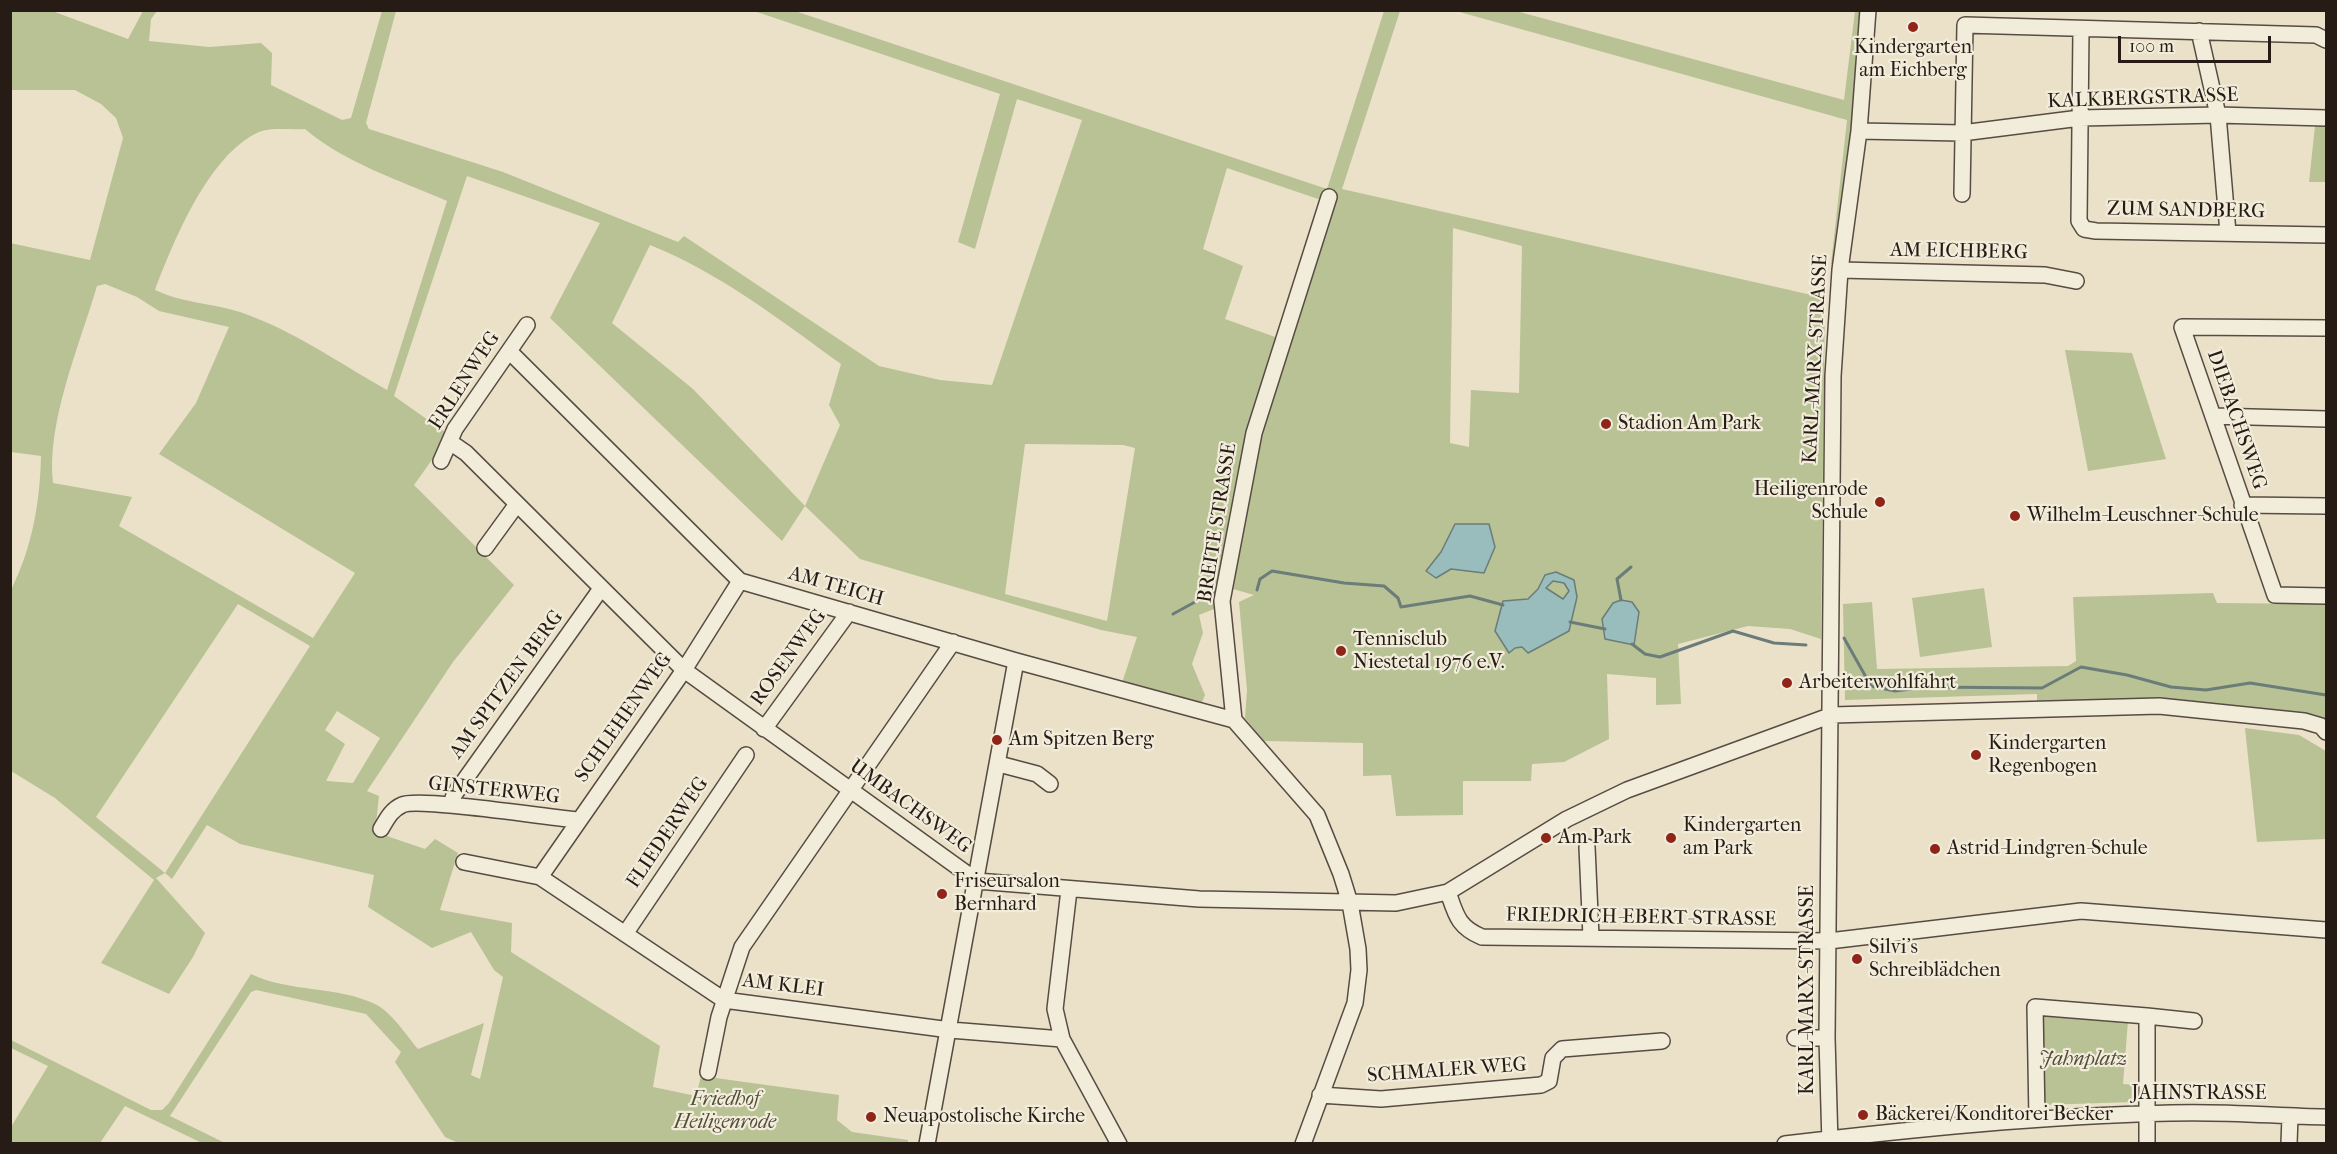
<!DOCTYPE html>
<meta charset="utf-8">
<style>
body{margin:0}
#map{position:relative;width:2337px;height:1154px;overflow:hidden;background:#ebe1c8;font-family:"IM FELL French Canon",serif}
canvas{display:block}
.frame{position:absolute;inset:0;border:12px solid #271b15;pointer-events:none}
.scale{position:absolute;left:2118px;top:36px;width:153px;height:27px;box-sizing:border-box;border:3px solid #271b15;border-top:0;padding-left:8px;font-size:18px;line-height:21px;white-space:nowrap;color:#271b15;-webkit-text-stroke:4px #f2ecdb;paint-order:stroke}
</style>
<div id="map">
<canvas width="2337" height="1154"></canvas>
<div class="frame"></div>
<div class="scale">100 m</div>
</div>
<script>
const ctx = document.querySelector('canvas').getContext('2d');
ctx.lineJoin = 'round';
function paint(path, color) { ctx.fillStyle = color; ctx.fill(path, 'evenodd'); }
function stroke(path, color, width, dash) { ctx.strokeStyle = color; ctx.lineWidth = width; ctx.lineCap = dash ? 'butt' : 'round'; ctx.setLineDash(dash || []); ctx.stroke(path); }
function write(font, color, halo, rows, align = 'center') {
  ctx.font = font + ' "IM FELL French Canon",serif'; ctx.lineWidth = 4.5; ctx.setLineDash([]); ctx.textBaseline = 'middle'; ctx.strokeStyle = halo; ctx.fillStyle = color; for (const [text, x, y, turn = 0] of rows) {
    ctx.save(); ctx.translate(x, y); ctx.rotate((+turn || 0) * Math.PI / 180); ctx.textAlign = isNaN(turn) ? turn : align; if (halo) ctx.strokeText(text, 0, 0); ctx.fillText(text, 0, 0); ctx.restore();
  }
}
const green = new Path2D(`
 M 10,11 L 52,11 L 128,39 L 143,11 L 157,11 L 151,19 L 149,41 L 209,47 L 261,43 L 272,53 L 271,85 L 342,120 L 351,118 L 382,11 L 396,11 L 366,123 L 369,129 L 503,172 L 678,242 L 684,236 L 879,366 L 940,380 L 992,385 L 1082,120 L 1017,99 L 975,249 L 958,242 L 1000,94 L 754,11 L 795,11 L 1327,189 L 1384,11 L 1400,11 L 1342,189 L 1825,298 L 1821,639 L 1790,629 L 1748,626 L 1678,644 L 1681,704 L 1656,705 L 1656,678 L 1607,674 L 1609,739 L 1564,762 L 1532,764 L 1531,781 L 1463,781 L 1463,815 L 1396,816 L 1391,775 L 1363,776 L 1363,743 L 1263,741 L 1245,718 L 1247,690 L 1239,602 L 1254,595 L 1233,589 L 1229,603 L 1199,615 L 1203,633 L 1192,664 L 1205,695 L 1200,707 L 1121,686 L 1137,637 L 1101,630 L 860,559 L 805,506 L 782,541 L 550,318 L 600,223 L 467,176 L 394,396 L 445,432 L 439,450 L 414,485 L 514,585 L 453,662 L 367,791 L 379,796 L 375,832 L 425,849 L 435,839 L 458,853 L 440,910 L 512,923 L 511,952 L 660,1046 L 653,1087 L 696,1096 L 701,1076 L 839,1095 L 837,1120 L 852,1132 L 908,1140 L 908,1143 L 458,1143 L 445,1137 L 395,1062 L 401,1052 L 366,1014 L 256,990 L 251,992 L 170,1116 L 225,1143 L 202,1143 L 125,1106 L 100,1143 L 11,1143 L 11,1127 L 48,1066 L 11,1048 L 11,1040 L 151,1110 L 162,1110 L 169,1103 L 251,974 C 290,993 337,985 377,1005 C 392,1013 407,1036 418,1049 L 484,1023 L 471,1075 L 480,1079 L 503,977 L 494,970 L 471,932 L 432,948 L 368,907 L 374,875 L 240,844 L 207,825 L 172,879 L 165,873 L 156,878 L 205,933 L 193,957 L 169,994 L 101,963 L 154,880 L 55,798 L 11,771 L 11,590 C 32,548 40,503 41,456 L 11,452 L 10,243 L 90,260 L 123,138 L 116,118 L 101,104 L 75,90 L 11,90 ZM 305,129 C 345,163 399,180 447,201 L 387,390 C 339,363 291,329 240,312 C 211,303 182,303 155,290 C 174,241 208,155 259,132 C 271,127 292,130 305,129 ZM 1227,168 L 1324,201 L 1278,338 L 1225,319 L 1243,266 L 1203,249 ZM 1453,228 L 1522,246 L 1519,393 L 1471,390 L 1469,447 L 1450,443 ZM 650,245 C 720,273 780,320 841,364 L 829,405 L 840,425 L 805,506 L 693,389 L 612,323 ZM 105,284 L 137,297 L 159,311 L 229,327 L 196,403 L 159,454 L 355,573 L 313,638 L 119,526 L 132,497 L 53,483 C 46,423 80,344 97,286 ZM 1025,444 L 1123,445 L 1135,448 L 1107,621 L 1005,594 ZM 238,604 L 310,646 L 165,873 L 96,817 ZM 337,711 L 380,738 L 353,783 L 326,781 L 345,744 L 325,730 Z
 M 1456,11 L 1516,11 L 1844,100 L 1855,11 L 1876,11 L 1838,264 L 1831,264 L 1847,120 Z
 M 2315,126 L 2326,126 L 2326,182 L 2309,182 Z
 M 2065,350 L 2132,353 L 2166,459 L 2088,471 Z
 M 1984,588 L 1992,647 L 1920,657 L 1912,598 Z
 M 2213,593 L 2217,603 L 2326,604 L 2326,726 L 2037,703 L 2037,694 L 1845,700 L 1843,604 L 1872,602 L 1877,669 L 2068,666 L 2076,661 L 2073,597 Z
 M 2245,728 L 2299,735 L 2326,751 L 2326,839 L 2257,842 Z
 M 2040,1013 L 2128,1021 L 2123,1084 L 2136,1085 L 2134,1102 L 2041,1105 Z`);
const water = new Path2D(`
 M 1455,524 L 1489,524 L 1495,547 L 1484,573 L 1451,569 L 1436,578 L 1426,571 L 1441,552 Z
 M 1556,572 L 1574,580 L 1577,597 L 1569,631 L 1528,653 L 1522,647 L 1515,648 L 1509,653 L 1495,631 L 1503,601 L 1528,599 L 1538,589 L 1545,575 ZM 1553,581 L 1564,583 L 1569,591 L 1563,599 L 1546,588 Z
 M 1621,600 L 1632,602 L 1639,612 L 1634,645 L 1605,639 L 1602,619 L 1613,603 Z`);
const stream = new Path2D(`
 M 1257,590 L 1260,579 L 1272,571 L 1344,583 L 1384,586 L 1398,598 L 1401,607 L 1470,596 L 1503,605
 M 1621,600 L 1617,579 L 1631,567
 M 1173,614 L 1215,591
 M 1570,622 L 1605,629
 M 1844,638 L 1871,686 L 1895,691 L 1926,687 L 2042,688 L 2081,667 L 2127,675 L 2171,687 L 2206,690 L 2250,683 L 2326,695
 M 1632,644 L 1645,654 L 1660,657 L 1733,631 L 1774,643 L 1806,645`);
const minor = new Path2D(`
 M 2081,29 L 2079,221 L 2084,229 L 2096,231 L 2326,235
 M 2199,31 L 2218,115 L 2228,233
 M 1859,131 L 1962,133 L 2080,118 L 2218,115 L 2326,118
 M 1962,194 L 1965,25 L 2316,35 L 2326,40
 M 1840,270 L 2045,275 L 2076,281
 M 2326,328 L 2182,327 L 2275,595 L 2326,596
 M 509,351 L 740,581 L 1016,661 L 1234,720
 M 2214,416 L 2326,419
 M 450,442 L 466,453 L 684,670 L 977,881 L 1199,899 L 1396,903 L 1448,892 L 1567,819 L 1627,790 L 1832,715 L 2159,706 L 2304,721 L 2321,726 L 2326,732
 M 441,461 L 455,429 L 527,325
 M 2242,505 L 2326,506
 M 485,548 L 517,504
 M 764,729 L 849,612
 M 999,764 L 1037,774 L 1050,784
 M 451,805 L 454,795 L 600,590
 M 381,829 C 387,819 391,810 402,805 C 418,797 551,818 578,820
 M 1587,847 L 1591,937
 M 464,862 L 540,877 L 724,1000 L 950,1030 L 1062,1039
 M 540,877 L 684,670 L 740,581
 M 1069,890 L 1055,1009 L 1062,1039 L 1119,1144
 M 1448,892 C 1456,915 1458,927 1482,937 L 1829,941 L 2081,911 L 2326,930
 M 625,934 L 746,755
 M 2147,1016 L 2194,1021
 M 1795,1038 L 1827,1038
 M 708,1072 L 719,1017 L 742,947 L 953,642
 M 1320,1095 L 1381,1099 L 1541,1085 L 1549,1081 L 1553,1058 L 1562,1049 L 1662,1041
 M 2037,1119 L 2035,1007 L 2147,1016 L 2147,1144
 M 927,1144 L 1016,661
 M 1303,1144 L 1355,1003 L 1359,970 L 1358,949 L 1350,903 L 1341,874 L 1317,815 L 1234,720 L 1222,601 L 1254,433 L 1329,197
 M 1785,1144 C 1913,1129 2042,1116 2171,1113 C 2223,1111 2275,1116 2326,1117
 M 1830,1144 L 1827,1038 L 1833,376 L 1840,270 L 1859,131 L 1868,10
 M 2289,1144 L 2290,1116`);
const markers = [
 [1913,27,6,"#8f2418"],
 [1606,424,6,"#8f2418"],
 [1880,502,6,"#8f2418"],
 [2015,516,6,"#8f2418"],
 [1341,651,6,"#8f2418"],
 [1787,683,6,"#8f2418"],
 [997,740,6,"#8f2418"],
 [1976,755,6,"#8f2418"],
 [1546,838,6,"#8f2418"],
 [1671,838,6,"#8f2418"],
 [1935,849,6,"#8f2418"],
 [942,894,6,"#8f2418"],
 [1857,959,6,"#8f2418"],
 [1863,1115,6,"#8f2418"],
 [871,1117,6,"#8f2418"]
];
const poiNames = [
 ["Kindergarten",1913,48,"center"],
 ["am Eichberg",1913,71,"center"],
 ["Stadion Am Park",1618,424],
 ["Heiligenrode",1868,490,"right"],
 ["Schule",1868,513,"right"],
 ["Wilhelm-Leuschner-Schule",2027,516],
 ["Tennisclub",1353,640],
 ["Niestetal 1976 e.V.",1353,663],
 ["Arbeiterwohlfahrt",1799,683],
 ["Am Spitzen Berg",1009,740],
 ["Kindergarten",1988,744],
 ["Regenbogen",1988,767],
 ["Kindergarten",1683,826],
 ["am Park",1683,849],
 ["Am Park",1558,838],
 ["Astrid-Lindgren-Schule",1947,849],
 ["Friseursalon",954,882],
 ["Bernhard",954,905],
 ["Silvi's",1869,948],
 ["Schreiblädchen",1869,971],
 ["Bäckerei/Konditorei Becker",1875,1115],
 ["Neuapostolische Kirche",883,1117]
];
const streetNames = [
 ["KALKBERGSTRASSE",2143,99,-2],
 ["ZUM SANDBERG",2186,211,1],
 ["AM EICHBERG",1959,252,1],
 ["KARL-MARX-STRASSE",1816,359,-87],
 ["ERLENWEG",465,381,-57],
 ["DIEBACHSWEG",2236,420,71],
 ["BREITE STRASSE",1218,523,-81],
 ["AM TEICH",836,587,16],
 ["ROSENWEG",789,658,-54],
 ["AM SPITZEN BERG",507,685,-54],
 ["SCHLEHENWEG",624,718,-55],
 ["GINSTERWEG",494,791,6],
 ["UMBACHSWEG",910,807,36],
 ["FLIEDERWEG",668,833,-56],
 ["FRIEDRICH-EBERT-STRASSE",1641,918,1],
 ["AM KLEI",783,986,7],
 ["KARL-MARX-STRASSE",1808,990,-90],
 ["SCHMALER WEG",1447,1071,-4],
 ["JAHNSTRASSE",2199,1094]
];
const parkNames = [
 ["Jahnplatz",2083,1060],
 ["Friedhof",725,1100],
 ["Heiligenrode",725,1123]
];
paint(green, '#b8c295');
paint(water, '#99bcbc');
stroke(water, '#6b7c79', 1.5);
stroke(stream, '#6b7c79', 3);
stroke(minor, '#584c42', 18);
stroke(minor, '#f2ecdb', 15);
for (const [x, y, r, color] of markers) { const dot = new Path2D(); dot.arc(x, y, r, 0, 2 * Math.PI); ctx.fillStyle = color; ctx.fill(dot); stroke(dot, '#f2ecdb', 2); }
write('20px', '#271b15', '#f2ecdb', poiNames, 'left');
write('20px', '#271b15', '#f2ecdb', streetNames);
write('italic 20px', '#524d3b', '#f2ecdb', parkNames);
</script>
